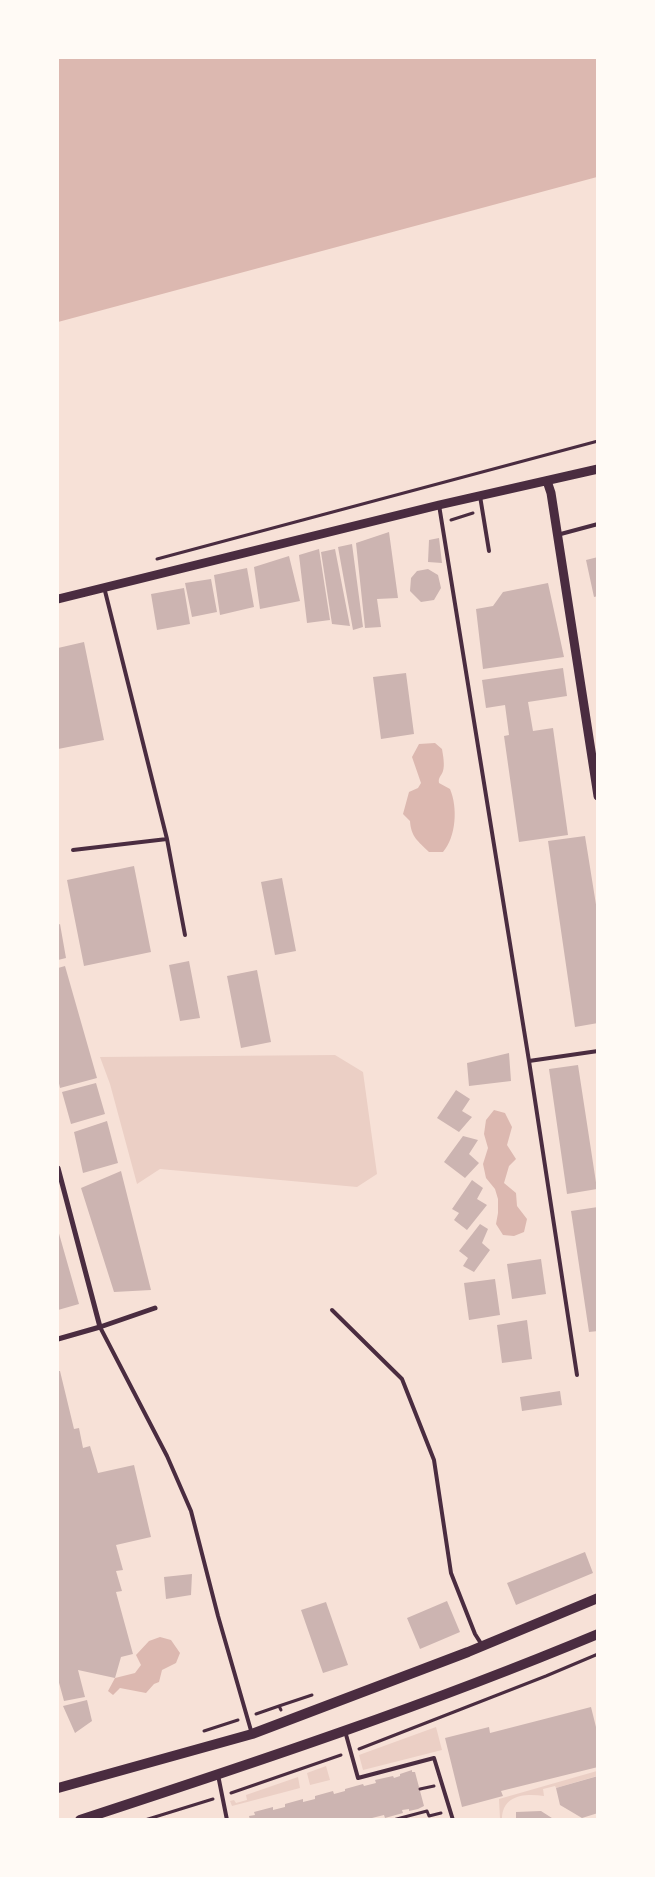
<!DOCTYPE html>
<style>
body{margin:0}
#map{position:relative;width:655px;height:1877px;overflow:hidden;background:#f7e1d7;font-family:Quicksand,sans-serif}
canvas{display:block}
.frame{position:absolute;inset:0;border:59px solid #fffaf5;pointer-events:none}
</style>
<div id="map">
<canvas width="655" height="1877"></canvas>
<div class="frame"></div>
</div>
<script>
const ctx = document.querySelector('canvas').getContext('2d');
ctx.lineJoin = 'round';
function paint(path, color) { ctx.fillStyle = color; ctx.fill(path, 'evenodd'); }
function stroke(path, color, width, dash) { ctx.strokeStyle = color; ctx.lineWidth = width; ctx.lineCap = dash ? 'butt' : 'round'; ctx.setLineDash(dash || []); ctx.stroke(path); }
const green = new Path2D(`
 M 335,1055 L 363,1072 L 377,1174 L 357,1187 L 160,1169 L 137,1184 L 110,1084 L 100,1057 Z
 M 436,1727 L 442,1750 L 363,1770 L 359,1755 Z
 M 326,1766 L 330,1780 L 310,1785 L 307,1773 Z
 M 597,1771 L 597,1776 L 556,1788 L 555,1786 L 543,1789 L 544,1796 C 525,1793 502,1795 502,1819 L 500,1819 L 499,1799 Z
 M 298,1777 L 300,1788 L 232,1806 L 230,1801 L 234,1800 L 236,1803 L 247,1800 L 246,1795 Z`);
const water = new Path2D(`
 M 58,58 L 597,58 L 597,177 L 58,322 Z
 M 435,743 L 442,749 C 443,755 445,765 443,771 C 441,777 438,777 439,783 L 450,789 C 458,808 456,837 443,852 L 429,852 C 418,841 411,837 410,821 L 403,814 L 409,792 L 418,788 L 421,783 L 412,757 L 419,744 Z
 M 494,1110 L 505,1113 L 512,1127 L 507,1145 L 516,1159 L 509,1166 L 504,1183 L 516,1193 L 517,1206 L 527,1219 L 524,1232 L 514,1236 L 503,1235 L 496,1224 L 498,1213 L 498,1199 L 495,1189 L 486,1178 L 483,1164 L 488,1148 L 484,1134 L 486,1120 Z
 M 160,1637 L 171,1640 L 180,1653 L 176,1663 L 162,1670 L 159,1682 L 154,1684 L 146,1693 L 120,1688 L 113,1695 L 108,1691 L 115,1678 L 135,1673 L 141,1665 L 136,1655 L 149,1641 Z`);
const building = new Path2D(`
 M 389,532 L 398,598 L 377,599 L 381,627 L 365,628 L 356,543 Z
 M 439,538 L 442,563 L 428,562 L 429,540 Z
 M 352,544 L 363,627 L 353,630 L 338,547 Z
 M 319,549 L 330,620 L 307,623 L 299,555 Z
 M 335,549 L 350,626 L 332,624 L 321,552 Z
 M 289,556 L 300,601 L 260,609 L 254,567 Z
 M 598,557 L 598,596 L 594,597 L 586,560 Z
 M 247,568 L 254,607 L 220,615 L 214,575 Z
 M 428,569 L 438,575 L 441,588 L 434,600 L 421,602 L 410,591 L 411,578 L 417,571 Z
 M 211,579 L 217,612 L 192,617 L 185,583 Z
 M 548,583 L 564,657 L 483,669 L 476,609 L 493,606 L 503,592 Z
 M 184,588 L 190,624 L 157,630 L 151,594 Z
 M 84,642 L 104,740 L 58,749 L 58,648 Z
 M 563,668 L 567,696 L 528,702 L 533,731 L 553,728 L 568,835 L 519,842 L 504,736 L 509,735 L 505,705 L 486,708 L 482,680 Z
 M 406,673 L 414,734 L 381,739 L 373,677 Z
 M 585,836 L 598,917 L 598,1023 L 575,1027 L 548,841 Z
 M 134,866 L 151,952 L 84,966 L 67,880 Z
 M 282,878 L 296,951 L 275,955 L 261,882 Z
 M 60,924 L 66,958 L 58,960 L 58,925 Z
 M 189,961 L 200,1018 L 180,1021 L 169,965 Z
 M 65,966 L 97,1078 L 60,1088 L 58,1079 L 58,968 Z
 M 257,970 L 271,1042 L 241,1048 L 227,976 Z
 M 509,1053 L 511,1081 L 469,1086 L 467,1063 Z
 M 578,1065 L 597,1189 L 567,1194 L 549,1069 Z
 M 96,1083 L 105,1114 L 71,1124 L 62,1092 Z
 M 456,1090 L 470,1099 L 462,1111 L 472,1117 L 459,1132 L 437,1118 Z
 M 107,1121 L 118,1163 L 83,1173 L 74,1132 Z
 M 463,1136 L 478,1140 L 469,1154 L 479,1163 L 465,1178 L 444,1162 Z
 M 121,1171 L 151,1290 L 114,1292 L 81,1188 Z
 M 472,1180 L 483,1188 L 477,1199 L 487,1205 L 467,1230 L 454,1220 L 459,1213 L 452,1209 Z
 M 598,1207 L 598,1331 L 589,1332 L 571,1211 Z
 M 480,1224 L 488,1229 L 482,1243 L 490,1250 L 474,1272 L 463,1266 L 468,1258 L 459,1251 Z
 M 58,1230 L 79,1304 L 58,1310 Z
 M 541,1259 L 546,1294 L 512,1299 L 507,1264 Z
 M 495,1279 L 500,1315 L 469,1320 L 464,1283 Z
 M 527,1320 L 532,1359 L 502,1363 L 497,1325 Z
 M 58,1371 L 60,1371 L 74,1429 L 79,1428 L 83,1448 L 90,1446 L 98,1473 L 134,1465 L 151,1537 L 116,1545 L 123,1570 L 116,1571 L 122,1591 L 116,1592 L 133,1654 L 121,1657 L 115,1678 L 78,1670 L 85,1697 L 64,1701 L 58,1679 Z
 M 560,1391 L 562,1405 L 522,1411 L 520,1397 Z
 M 585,1552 L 593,1573 L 516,1605 L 507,1583 Z
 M 192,1574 L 191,1595 L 166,1599 L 164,1577 Z
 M 447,1601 L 460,1632 L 420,1649 L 407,1618 Z
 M 326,1602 L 348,1665 L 323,1673 L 301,1610 Z
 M 87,1700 L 92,1721 L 75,1733 L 63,1706 Z
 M 591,1707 L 598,1735 L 598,1767 L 501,1791 L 503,1796 L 462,1807 L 445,1738 L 489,1727 L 490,1733 Z
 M 412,1770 L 412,1772 L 415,1772 L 424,1806 L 418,1809 L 409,1811 L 409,1809 L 402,1810 L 403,1813 L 385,1818 L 384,1815 L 372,1818 L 373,1820 L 250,1820 L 249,1816 L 255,1815 L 254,1812 L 273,1807 L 273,1810 L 285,1807 L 285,1804 L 303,1799 L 303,1802 L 315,1799 L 315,1796 L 333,1791 L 334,1794 L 345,1791 L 345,1789 L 363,1784 L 364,1786 L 376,1783 L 375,1780 L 393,1776 L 394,1778 L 400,1776 L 400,1774 Z
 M 598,1776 L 598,1813 L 582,1818 L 560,1805 L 556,1788 Z
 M 541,1811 L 555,1820 L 516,1820 L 516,1812 Z`);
const path = new Path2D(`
 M 451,520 L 473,513
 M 157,559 L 598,441
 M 281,1710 L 279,1706 L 312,1695
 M 256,1714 L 279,1706
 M 204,1731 L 238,1720
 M 359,1749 L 546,1676 L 598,1654
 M 420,1789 L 434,1786
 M 231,1793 L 341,1755
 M 145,1820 L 213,1799
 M 393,1820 L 427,1811 L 429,1816 L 441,1813`);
const service = new Path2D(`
 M 480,496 L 489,551
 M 439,505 L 529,1061 L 577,1375
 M 557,535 L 598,524
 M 104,587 L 167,839 L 185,935
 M 73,850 L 167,839
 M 529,1061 L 598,1051
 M 332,1310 L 402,1379 L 434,1460 L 451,1573 L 475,1634 L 482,1645
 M 100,1327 L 167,1456 L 191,1511 L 218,1616 L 252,1734
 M 345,1731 L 358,1778 L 434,1758 L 453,1820
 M 218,1775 L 227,1820`);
const minor = new Path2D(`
 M 58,1168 L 100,1327 L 155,1308
 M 58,1339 L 100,1327`);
const tertiary = new Path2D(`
 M 547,481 L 551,493 L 598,796
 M 58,599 L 439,505 L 598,469`);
const secondary = new Path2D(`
 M 58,1788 L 252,1734 L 468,1652 L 598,1598
 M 80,1820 C 254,1763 428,1705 598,1634`);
paint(green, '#ebcfc5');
paint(water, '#dcb8b0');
paint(building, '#ccb4b1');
stroke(path, '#4a2c40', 3);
stroke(service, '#4a2c40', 4);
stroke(minor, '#4a2c40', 5);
stroke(tertiary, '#4a2c40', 9);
stroke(secondary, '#4a2c40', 10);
</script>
